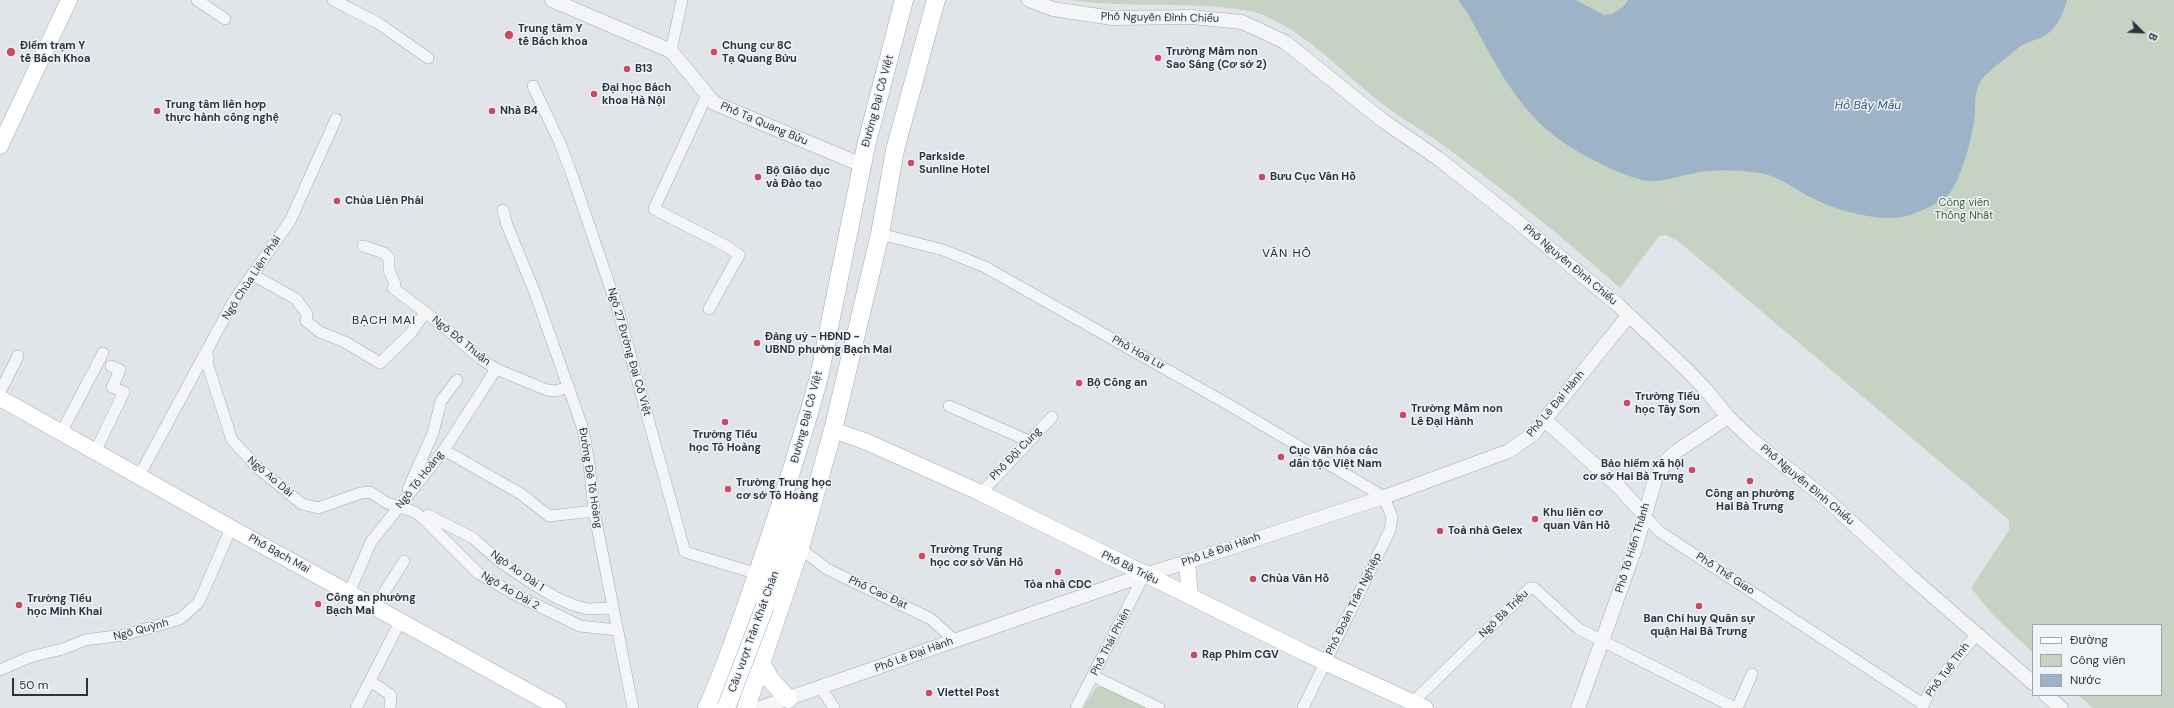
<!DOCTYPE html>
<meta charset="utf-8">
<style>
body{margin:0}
#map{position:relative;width:2174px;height:708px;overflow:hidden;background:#e1e4e9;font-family:"DM Sans",sans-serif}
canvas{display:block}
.legend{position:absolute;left:2032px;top:624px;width:130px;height:72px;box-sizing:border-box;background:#f0f3f7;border:1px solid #a1a6ae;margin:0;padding:5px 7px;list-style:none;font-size:12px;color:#2a3340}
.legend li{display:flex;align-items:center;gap:8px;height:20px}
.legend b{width:20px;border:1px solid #a1a6ae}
.north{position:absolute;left:2122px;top:12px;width:40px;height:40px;-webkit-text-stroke:3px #f0f3f7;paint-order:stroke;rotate:114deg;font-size:11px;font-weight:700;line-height:16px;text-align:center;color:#2a3340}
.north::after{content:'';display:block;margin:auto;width:14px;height:18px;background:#2a3340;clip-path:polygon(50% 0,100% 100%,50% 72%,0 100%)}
.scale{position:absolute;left:12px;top:678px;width:76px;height:18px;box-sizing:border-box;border:2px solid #2a3340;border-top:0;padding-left:5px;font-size:12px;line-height:14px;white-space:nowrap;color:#2a3340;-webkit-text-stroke:3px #f0f3f7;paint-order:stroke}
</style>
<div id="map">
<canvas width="2174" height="708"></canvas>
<ul class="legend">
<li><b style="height:5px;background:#fff"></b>Đường</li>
<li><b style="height:11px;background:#c7d3c2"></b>Công viên</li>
<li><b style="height:11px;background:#9db4c8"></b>Nước</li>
</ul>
<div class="north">B</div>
<div class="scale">50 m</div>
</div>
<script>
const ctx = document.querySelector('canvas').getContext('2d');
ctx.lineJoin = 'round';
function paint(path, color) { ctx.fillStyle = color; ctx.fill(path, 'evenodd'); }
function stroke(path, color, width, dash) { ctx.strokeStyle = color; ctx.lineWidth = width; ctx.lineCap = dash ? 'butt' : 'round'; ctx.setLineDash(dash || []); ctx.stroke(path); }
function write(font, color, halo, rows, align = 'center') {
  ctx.font = font + ' "DM Sans",sans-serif'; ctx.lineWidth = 3; ctx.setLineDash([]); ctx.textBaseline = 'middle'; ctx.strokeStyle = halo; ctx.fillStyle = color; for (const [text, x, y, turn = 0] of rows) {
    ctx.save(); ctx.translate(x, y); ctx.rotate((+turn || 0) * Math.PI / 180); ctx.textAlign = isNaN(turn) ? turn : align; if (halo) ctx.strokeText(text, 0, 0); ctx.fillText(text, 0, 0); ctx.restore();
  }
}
const green = new Path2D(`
 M 1071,0 L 2174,0 L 2174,708 L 2093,708 L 2078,695 L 2161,695 L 2161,625 L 2033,625 L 2033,653 L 1993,615 L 1971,588 L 2009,530 L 2009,520 L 1678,241 L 1665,235 L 1659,236 L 1620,288 C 1565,239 1507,192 1447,148 C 1427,133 1405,121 1385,106 C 1344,75 1304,28 1254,12 C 1198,0 1130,9 1071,0 Z
 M 1096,687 L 1103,687 L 1147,708 L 1083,708 Z`);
const water = new Path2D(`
 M 1458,0 L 1576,0 L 1604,15 L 1612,14 L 1623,7 L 1628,0 L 2067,0 C 2064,10 2060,21 2053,29 C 2044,39 2031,40 2021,46 C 2014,51 1988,72 1983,78 C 1975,88 1975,101 1975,113 C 1974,132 1960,186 1946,197 C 1937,204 1913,216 1901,217 C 1874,221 1839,211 1814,199 C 1795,190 1780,176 1759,173 C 1741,170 1719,169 1701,172 C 1685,174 1665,182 1649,181 C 1628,179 1588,158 1570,147 C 1518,114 1495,63 1467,12 Z`);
const minor = new Path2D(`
 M 197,0 L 225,19
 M 333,0 L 378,23 L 428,58
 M 671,51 L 682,0
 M 533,86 L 560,143 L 572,175 L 618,310 L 685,552 L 758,574
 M 707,95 L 654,209 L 728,247 L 739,255 L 709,309
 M 503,210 L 507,225 L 535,293 L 583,429 L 589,463 L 594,511 L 633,708
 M 880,234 L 943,250 L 985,267 L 1231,406 L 1384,497 L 1392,517 L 1390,530 L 1303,708
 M 363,246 L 384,253 L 389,258 L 389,270 L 395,284 L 393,288 L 442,325 L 481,359 L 496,369 L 547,390 L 555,391 L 569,387
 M 253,275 L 296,299 L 307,314 L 306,321 L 320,332 L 345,342 L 380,363 L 410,334 L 425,313
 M 207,351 L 208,366 L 232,440 L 258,468 L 302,504 L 318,508 L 361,493 L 370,492 L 387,503 L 415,512 L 425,520 L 478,573 L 514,594 L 580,626 L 617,630
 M 0,392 L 18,356
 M 949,406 L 1029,441
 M 61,433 L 103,353
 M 444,450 L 521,494 L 549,516 L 594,511
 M 95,452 L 124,392 L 112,387 L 120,370 L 111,366
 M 139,476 L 233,302 L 290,221 L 336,119
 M 408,489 L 433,433 L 441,401 L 457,380
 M 981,493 L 1052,417
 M 428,515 L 473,538 L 499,561 L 530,582 L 555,597 L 573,605 L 587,609 L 612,608
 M 1644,515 L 1660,532 L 1923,704
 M 800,548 L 827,569 L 931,619 L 954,640
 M 349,593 L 371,542 L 444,450 L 496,369
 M 375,607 L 404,561
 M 0,670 L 30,657 L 63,649 L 85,640 L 124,635 L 180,619 L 198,603 L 203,593 L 231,528
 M 1093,676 L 1159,708
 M 370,681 L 391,695 L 390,708
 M 821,688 L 834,708
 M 1413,702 L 1530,588 L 1534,588 L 1579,629 L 1735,708
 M 356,708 L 401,620
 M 1076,708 L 1144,575
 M 1737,708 L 1752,674
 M 1922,708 L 1931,689 L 1977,634`);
const tertiary = new Path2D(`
 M 552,0 L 671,51 L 714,103 L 862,165
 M 1029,0 L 1053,9 L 1112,18 L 1192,17 L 1242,22 L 1285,42 L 1382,120 L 1439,159 L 1512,217 L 1618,305 L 1687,370 L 1706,390 L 1728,417 L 1752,440 L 1825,498 L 1911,577 L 2033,683
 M 1545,420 L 1620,488 L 1644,515
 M 2046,695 L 2061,708
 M 760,708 L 1144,575 L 1187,562 L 1384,497 L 1509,451 L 1533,434 L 1629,315
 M 1578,708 L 1636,546 L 1655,480 L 1667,460 L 1677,451 L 1728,417`);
const secondary = new Path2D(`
 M 0,146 L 69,0
 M 0,398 L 231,528 L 558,708
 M 833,430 L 867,442 L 981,493 L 1305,653 L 1425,708
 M 1187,562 L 1190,596`);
const primary = new Path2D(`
 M 765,606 L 802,497
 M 761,663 L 770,679 L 788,699
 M 707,708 C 724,671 737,633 750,595 C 775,523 799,451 819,377 L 866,146 L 904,0
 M 746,708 L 800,548 L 833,430 L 880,234 L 895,150 L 936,0`);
const primaryBridge = new Path2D(`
 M 726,708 L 765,606`);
const markers = [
 [509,35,5,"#ca4a63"],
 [11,52,5,"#ca4a63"],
 [714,52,4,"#ca4a63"],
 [1158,58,4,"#ca4a63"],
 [627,69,4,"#ca4a63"],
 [594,94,4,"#ca4a63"],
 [157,111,4,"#ca4a63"],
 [492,111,4,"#ca4a63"],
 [911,163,4,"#ca4a63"],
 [758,177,4,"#ca4a63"],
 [1262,177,4,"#ca4a63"],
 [337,201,4,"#ca4a63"],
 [757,343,4,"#ca4a63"],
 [1079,383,4,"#ca4a63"],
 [1627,403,4,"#ca4a63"],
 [1403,415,4,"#ca4a63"],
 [725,422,4,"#ca4a63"],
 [1281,457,4,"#ca4a63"],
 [1692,470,4,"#ca4a63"],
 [1750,481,4,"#ca4a63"],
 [728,489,4,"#ca4a63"],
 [1535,519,4,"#ca4a63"],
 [1440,531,4,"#ca4a63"],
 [922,556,4,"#ca4a63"],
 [1058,572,4,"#ca4a63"],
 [1253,579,4,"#ca4a63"],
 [318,604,4,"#ca4a63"],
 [19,605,4,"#ca4a63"],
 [1699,606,4,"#ca4a63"],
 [1194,655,4,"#ca4a63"],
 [929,693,4,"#ca4a63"]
];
const streetNames = [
 ["Phố Nguyễn Đình Chiểu",1160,18,1],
 ["Đường Đại Cồ Việt",878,101,-75],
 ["Phố Tạ Quang Bửu",764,124,23],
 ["Phố Nguyễn Đình Chiểu",1570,265,40],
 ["Ngõ Chùa Liên Phái",252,278,-57],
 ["Ngõ Đỗ Thuận",461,341,39],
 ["Ngõ 27 Đường Đại Cồ Việt",629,352,74],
 ["Phố Hoa Lư",1138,353,29],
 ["Phố Lê Đại Hành",1556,404,-50],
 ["Đường Đại Cồ Việt",807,417,-75],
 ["Phố Đội Cung",1016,454,-46],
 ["Ngõ Ao Dài",270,477,40],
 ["Đường Đê Tô Hoàng",590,478,81],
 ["Ngõ Tô Hoàng",420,480,-52],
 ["Phố Nguyễn Đình Chiểu",1807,485,40],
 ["Phố Tô Hiến Thành",1633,548,-73],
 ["Phố Lê Đại Hành",1221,550,-19],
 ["Phố Bạch Mai",279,554,29],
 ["Phố Bà Triệu",1130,568,26],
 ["Ngõ Ao Dài 1",517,571,35],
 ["Phố Thể Giao",1725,574,33],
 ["Ngõ Ao Dài 2",510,591,30],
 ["Phố Cao Đạt",878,593,25],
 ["Phố Đoàn Trần Nghiệp",1354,604,-64],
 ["Ngõ Bà Triệu",1504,614,-44],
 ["Ngõ Quỳnh",141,630,-15],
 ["Cầu vượt Trần Khát Chân",754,632,-70],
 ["Phố Thái Phiên",1111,642,-63],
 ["Phố Lê Đại Hành",914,655,-20],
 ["Phố Tuệ Tĩnh",1948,670,-53]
];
const poiNames = [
 ["Trung tâm Y",518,29],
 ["tế Bách khoa",518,42],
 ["Điểm trạm Y",20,46],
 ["tế Bách Khoa",20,59],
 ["Chung cư 8C",722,46],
 ["Tạ Quang Bửu",722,59],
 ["Trường Mầm non",1166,52],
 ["Sao Sáng (Cơ sở 2)",1166,65],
 ["B13",635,69],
 ["Đại học Bách",602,88],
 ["khoa Hà Nội",602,101],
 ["Trung tâm liên hợp",165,105],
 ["thực hành công nghệ",165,118],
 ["Nhà B4",500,111],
 ["Parkside",919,157],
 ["Sunline Hotel",919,170],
 ["Bộ Giáo dục",766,171],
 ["và Đào tạo",766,184],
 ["Bưu Cục Vân Hồ",1270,177],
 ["Chùa Liên Phái",345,201],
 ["Đảng uỷ - HĐND -",765,337],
 ["UBND phường Bạch Mai",765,350],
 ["Bộ Công an",1087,383],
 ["Trường Tiểu",1635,397],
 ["học Tây Sơn",1635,410],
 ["Trường Mầm non",1411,409],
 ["Lê Đại Hành",1411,422],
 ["Trường Tiểu",725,435,"center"],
 ["học Tô Hoàng",725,448,"center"],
 ["Cục Văn hóa các",1289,451],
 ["dân tộc Việt Nam",1289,464],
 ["Bảo hiểm xã hội",1684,464,"right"],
 ["cơ sở Hai Bà Trưng",1684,477,"right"],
 ["Trường Trung học",736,483],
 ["cơ sở Tô Hoàng",736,496],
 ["Công an phường",1750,494,"center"],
 ["Hai Bà Trưng",1750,507,"center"],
 ["Khu liên cơ",1543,513],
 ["quan Vân Hồ",1543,526],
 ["Toà nhà Gelex",1448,531],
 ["Trường Trung",930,550],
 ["học cơ sở Vân Hồ",930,563],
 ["Chùa Vân Hồ",1261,579],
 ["Tòa nhà CDC",1058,585,"center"],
 ["Công an phường",326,598],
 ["Bạch Mai",326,611],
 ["Trường Tiểu",27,599],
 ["học Minh Khai",27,612],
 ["Ban Chỉ huy Quân sự",1699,619,"center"],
 ["quận Hai Bà Trưng",1699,632,"center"],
 ["Rạp Phim CGV",1202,655],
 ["Viettel Post",937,693]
];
const parkNames = [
 ["Công viên",1964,203],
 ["Thống Nhất",1964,216]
];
const waterNames = [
 ["Hồ Bảy Mẫu",1868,106]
];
const neighbourhoodNames = [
 ["VÂN HỒ",1287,254],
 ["BẠCH MAI",384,321]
];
paint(green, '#c7d3c2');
paint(water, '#9db4c8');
stroke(minor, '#a6abb3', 12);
stroke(tertiary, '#a6abb3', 15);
stroke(secondary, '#a6abb3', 17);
stroke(primary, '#a1a9b4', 19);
stroke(minor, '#f3f5f7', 11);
stroke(tertiary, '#f3f5f7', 14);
stroke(secondary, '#fff', 16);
stroke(primary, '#fff', 18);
stroke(primaryBridge, '#a1a9b4', 19, []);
stroke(primaryBridge, '#fff', 18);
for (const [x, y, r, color] of markers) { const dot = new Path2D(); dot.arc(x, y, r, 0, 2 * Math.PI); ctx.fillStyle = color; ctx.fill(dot); stroke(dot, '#f0f3f7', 1.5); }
write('11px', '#2a3340', '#f0f3f7', streetNames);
write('bold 11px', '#2a3340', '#f0f3f7', poiNames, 'left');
write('11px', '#405b38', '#f0f3f7', parkNames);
write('italic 12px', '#355473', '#f0f3f7', waterNames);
ctx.letterSpacing = '1px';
write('12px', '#1c2431', '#f0f3f7', neighbourhoodNames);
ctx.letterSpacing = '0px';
</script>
